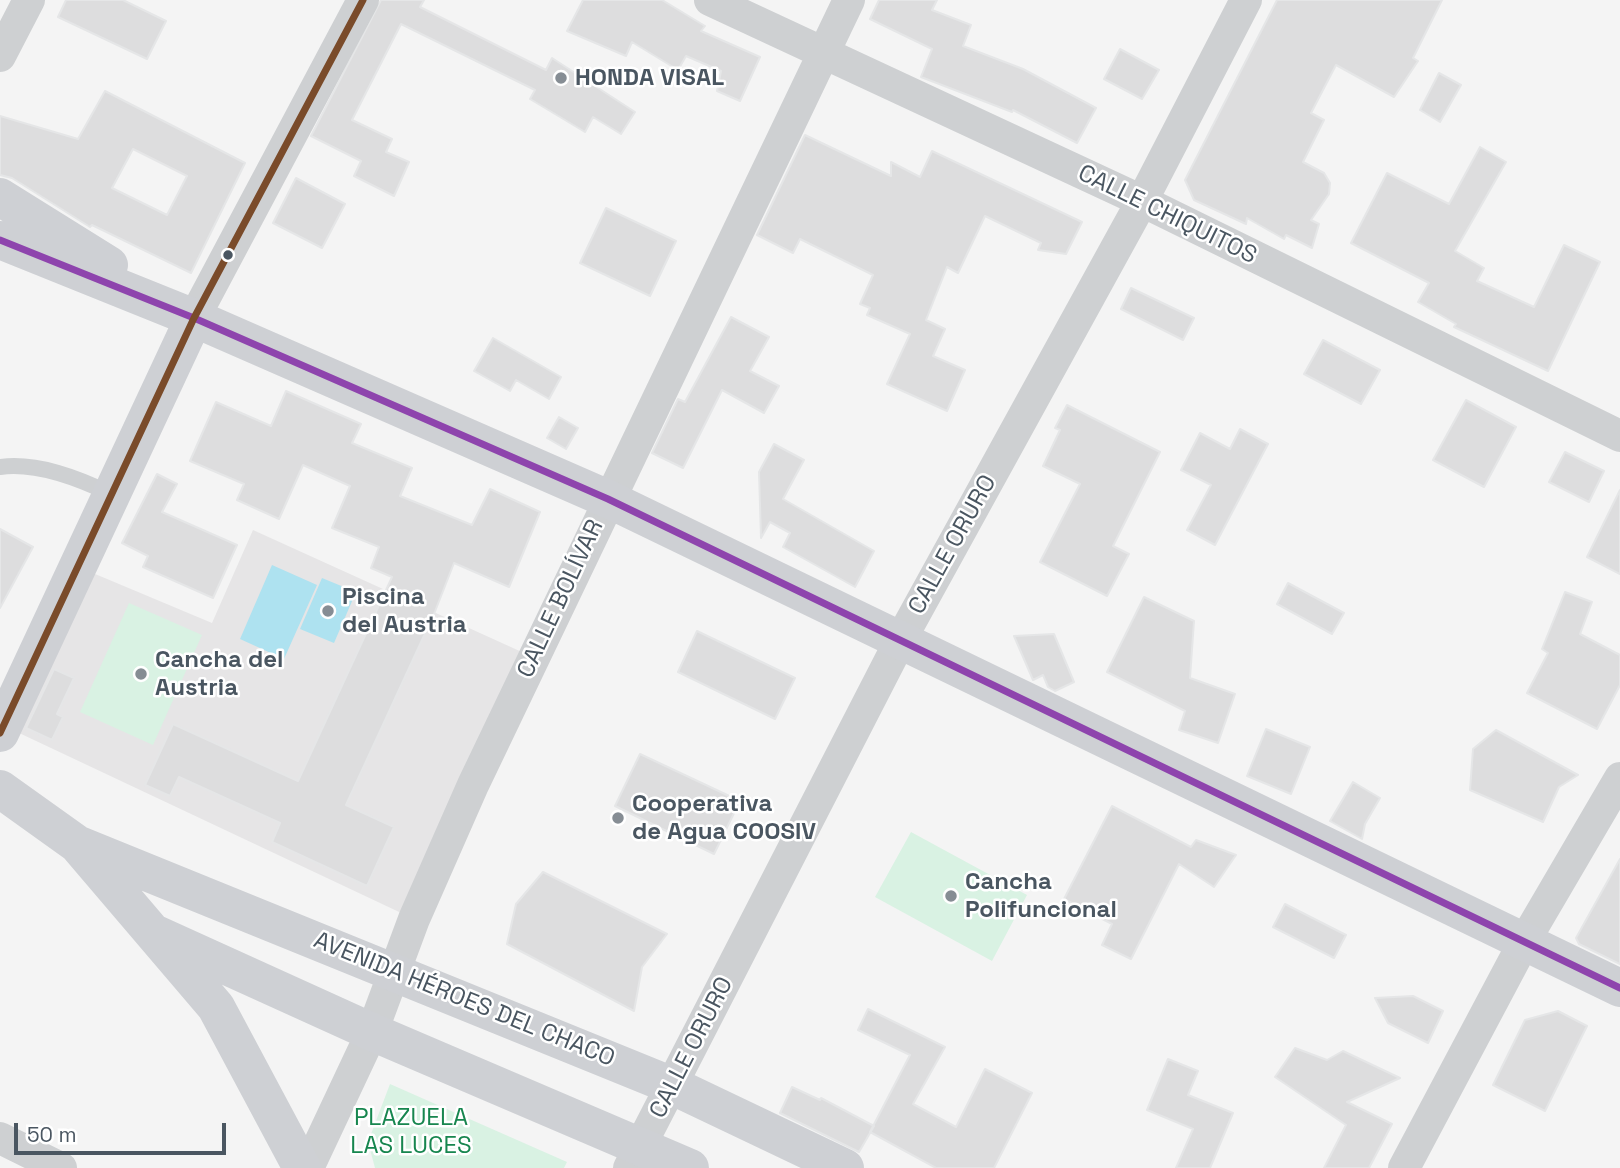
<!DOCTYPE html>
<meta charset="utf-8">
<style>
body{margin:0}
#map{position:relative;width:1620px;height:1168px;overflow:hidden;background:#f4f4f4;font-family:"Space Grotesk",sans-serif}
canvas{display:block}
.scale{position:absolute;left:14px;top:1123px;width:212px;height:32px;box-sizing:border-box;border:4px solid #4a5661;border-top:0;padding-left:9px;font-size:21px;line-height:24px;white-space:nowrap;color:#4a5661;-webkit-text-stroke:5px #fff;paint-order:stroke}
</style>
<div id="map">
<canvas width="1620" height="1168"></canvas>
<div class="scale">50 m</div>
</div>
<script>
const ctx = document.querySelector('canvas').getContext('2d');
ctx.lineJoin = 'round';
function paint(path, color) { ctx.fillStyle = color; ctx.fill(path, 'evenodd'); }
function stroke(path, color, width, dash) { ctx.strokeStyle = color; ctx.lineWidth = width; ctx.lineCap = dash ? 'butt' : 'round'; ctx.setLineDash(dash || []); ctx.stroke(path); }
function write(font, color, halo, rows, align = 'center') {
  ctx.font = font + ' "Space Grotesk",sans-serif'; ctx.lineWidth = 5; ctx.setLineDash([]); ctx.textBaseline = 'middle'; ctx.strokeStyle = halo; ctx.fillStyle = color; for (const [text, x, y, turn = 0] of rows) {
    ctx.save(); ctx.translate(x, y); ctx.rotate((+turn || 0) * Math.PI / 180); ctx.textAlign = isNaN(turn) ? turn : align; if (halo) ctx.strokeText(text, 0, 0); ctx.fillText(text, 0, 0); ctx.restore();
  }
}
const education = new Path2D(`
 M 253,530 L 535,658 L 414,919 L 17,732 L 88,571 L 212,623 Z`);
const green = new Path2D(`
 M 129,603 L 202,635 L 153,745 L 80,712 Z
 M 911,832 L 1027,895 L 992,961 L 875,897 Z
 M 390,1084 L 567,1162 L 564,1168 L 375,1168 L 368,1142 Z`);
const water = new Path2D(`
 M 272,565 L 317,585 L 284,659 L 240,639 Z
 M 322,578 L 356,592 L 334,643 L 300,629 Z`);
const building = new Path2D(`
 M 66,0 L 123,0 L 166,21 L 147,59 L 58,17 Z
 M 381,0 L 424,0 L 420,7 L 546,70 L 552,58 L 635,112 L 621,134 L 593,117 L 585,132 L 530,99 L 535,90 L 401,24 L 352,120 L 392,139 L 386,152 L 409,162 L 394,196 L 354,176 L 361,161 L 311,136 Z
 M 583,0 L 662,0 L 705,26 L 701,31 L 760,57 L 740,101 L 717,91 L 721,71 L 686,56 L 678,70 L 632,42 L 626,56 L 567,31 Z
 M 879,0 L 937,0 L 932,10 L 971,25 L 963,46 L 1023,69 L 1096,108 L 1077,143 L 1013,110 L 1012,112 L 921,77 L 932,49 L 870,19 Z
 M 1277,0 L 1442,0 L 1413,58 L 1418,61 L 1394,97 L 1336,65 L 1311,113 L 1324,120 L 1303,162 L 1324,173 L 1330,183 L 1329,194 L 1311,220 L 1319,224 L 1312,248 L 1286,235 L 1284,239 L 1247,218 L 1246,224 L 1194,200 L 1185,180 Z
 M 1120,49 L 1159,70 L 1142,99 L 1104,79 Z
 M 1439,73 L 1461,85 L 1440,122 L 1420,110 Z
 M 105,91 L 245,163 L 191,273 L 92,225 L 90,227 L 12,178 L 0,175 L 0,116 L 78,139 ZM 133,149 L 187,176 L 167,215 L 112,188 Z
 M 805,135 L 891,176 L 891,162 L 920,177 L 932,151 L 1082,222 L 1066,254 L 1038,250 L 1041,243 L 985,216 L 958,273 L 947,267 L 926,320 L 945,329 L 933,356 L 965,370 L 947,411 L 887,384 L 910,334 L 867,315 L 870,308 L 860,304 L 873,275 L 800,239 L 793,253 L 757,235 Z
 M 1480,147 L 1506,162 L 1455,251 L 1484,268 L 1477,281 L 1534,307 L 1564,245 L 1600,262 L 1548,371 L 1454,327 L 1456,324 L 1418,302 L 1429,283 L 1351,243 L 1387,173 L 1449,204 Z
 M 296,178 L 345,204 L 322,248 L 273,223 Z
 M 606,208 L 676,241 L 650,296 L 580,263 Z
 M 1131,288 L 1194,318 L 1183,340 L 1121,309 Z
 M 731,317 L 769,337 L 750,371 L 779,386 L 764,413 L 722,390 L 683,468 L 652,453 L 678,399 L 685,402 Z
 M 493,338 L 561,377 L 549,399 L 516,380 L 510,391 L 474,371 Z
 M 1323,340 L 1380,370 L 1361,404 L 1304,374 Z
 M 286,391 L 361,424 L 352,443 L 412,468 L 400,496 L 472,525 L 490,489 L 540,512 L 509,587 L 454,563 L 434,614 L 346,805 L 394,827 L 367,886 L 272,842 L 280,823 L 179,777 L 170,796 L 145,785 L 173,724 L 298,781 L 392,577 L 371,568 L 379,547 L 332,528 L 350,486 L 303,465 L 279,519 L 237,500 L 244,484 L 190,461 L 216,402 L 271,426 Z
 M 1466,400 L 1516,427 L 1484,487 L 1433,460 Z
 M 1067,405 L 1160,452 L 1113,546 L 1129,554 L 1107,596 L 1040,562 L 1080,484 L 1043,466 L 1060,430 L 1055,428 Z
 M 559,417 L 578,428 L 566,449 L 547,438 Z
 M 1240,429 L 1268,444 L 1215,545 L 1187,530 L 1211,485 L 1181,470 L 1200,433 L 1230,449 Z
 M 774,444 L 804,460 L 783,499 L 874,551 L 855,587 L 783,547 L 790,533 L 770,522 L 761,538 L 759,472 Z
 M 1565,452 L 1604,471 L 1589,502 L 1549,482 Z
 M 157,474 L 177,484 L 162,512 L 237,545 L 213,598 L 143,567 L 148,556 L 122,543 Z
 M 1620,490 L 1620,574 L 1587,557 Z
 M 0,529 L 33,547 L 0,608 Z
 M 1288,583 L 1344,613 L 1332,634 L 1277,604 Z
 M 1565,592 L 1592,602 L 1580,634 L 1620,655 L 1620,685 L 1597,729 L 1527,693 L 1548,653 L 1542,649 Z
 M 1144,597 L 1194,621 L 1190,678 L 1235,694 L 1218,743 L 1179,730 L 1185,711 L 1107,672 Z
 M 697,631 L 795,678 L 775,719 L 678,672 Z
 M 1054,634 L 1074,682 L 1055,691 L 1048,687 L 1043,675 L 1033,680 L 1014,636 Z
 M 54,669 L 74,678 L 57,714 L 63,717 L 52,740 L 26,728 Z
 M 1266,729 L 1310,747 L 1291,794 L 1247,776 Z
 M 1496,730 L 1578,775 L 1559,787 L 1543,822 L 1470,790 L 1473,749 Z
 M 640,754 L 740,801 L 714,854 L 615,806 Z
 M 1353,782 L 1380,798 L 1365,824 L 1362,839 L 1330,821 Z
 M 1112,806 L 1191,847 L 1196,840 L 1236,855 L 1214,887 L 1179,864 L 1131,959 L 1102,945 L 1112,924 L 1064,899 Z
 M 1620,859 L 1620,964 L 1579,944 L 1576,938 Z
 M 543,872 L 667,934 L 642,967 L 634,1011 L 507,944 L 516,904 Z
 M 1285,904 L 1346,935 L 1334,958 L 1273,927 Z
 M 1413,996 L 1443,1011 L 1428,1043 L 1388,1023 L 1375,998 Z
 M 868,1009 L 945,1047 L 913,1104 L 956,1127 L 985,1069 L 1032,1093 L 994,1168 L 936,1168 L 870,1132 L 910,1055 L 858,1030 Z
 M 1558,1011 L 1587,1026 L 1545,1111 L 1493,1085 L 1525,1020 Z
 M 1295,1048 L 1327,1060 L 1343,1051 L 1400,1078 L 1347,1102 L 1392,1124 L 1369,1168 L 1324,1168 L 1346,1125 L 1275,1077 Z
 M 1168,1059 L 1198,1071 L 1188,1095 L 1233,1113 L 1210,1168 L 1176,1168 L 1193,1129 L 1147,1110 Z
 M 792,1087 L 820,1100 L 821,1098 L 874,1126 L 859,1152 L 780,1113 Z`);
const lane = new Path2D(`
 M 0,467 C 37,462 78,478 111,494`);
const street = new Path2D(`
 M 710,0 L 1142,201 L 1620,436
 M 0,56 L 29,0
 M 194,318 L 363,0
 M 0,1138 L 61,1168
 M 308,1168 L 372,1032 L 414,919 L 473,785 L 849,0
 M 629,1168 L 901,639 L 1142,201 L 1246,0
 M 1404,1168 L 1524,942 L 1620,778`);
const secondary = new Path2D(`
 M 0,197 L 109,265
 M 0,240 L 194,318 L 608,499 L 1620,988
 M 0,733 L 194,318
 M 0,789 L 77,844 L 216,1007 L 302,1168
 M 77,844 L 673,1086 L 845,1168
 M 156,934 L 372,1032 L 690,1168`);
const bus1 = new Path2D(`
 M 0,240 L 194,318 L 608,499 L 1620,988`);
const bus2 = new Path2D(`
 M 0,733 L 194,318 L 363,0`);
const markers = [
 [561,78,7,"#868d94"],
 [228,255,6,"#4a5661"],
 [328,611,7,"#868d94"],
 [141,674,7,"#868d94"],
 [618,818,7,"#868d94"],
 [951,896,7,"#868d94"]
];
const poiNames = [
 ["HONDA VISAL",575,78],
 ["Piscina",342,597],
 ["del Austria",342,625],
 ["Cancha del",155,660],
 ["Austria",155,688],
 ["Cooperativa",632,804],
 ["de Agua COOSIV",632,832],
 ["Cancha",965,882],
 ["Polifuncional",965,910]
];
const streetNames = [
 ["CALLE CHIQUITOS",1167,215,26],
 ["CALLE ORURO",953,545,-61],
 ["CALLE BOLÍVAR",561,599,-65],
 ["AVENIDA HÉROES DEL CHACO",464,1000,22],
 ["CALLE ORURO",692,1048,-63]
];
const parkNames = [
 ["PLAZUELA",411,1118],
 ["LAS LUCES",411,1146]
];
paint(education, '#e6e5e6');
paint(green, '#d9f2e3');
paint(water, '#aee2f0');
paint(building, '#ddddde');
stroke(building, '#e5e6e7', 2);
stroke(lane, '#ced0d2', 16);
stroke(street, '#ced0d2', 32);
stroke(secondary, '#ced0d4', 38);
stroke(bus1, '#8e44ad', 7);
stroke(bus2, '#7a4b2a', 7);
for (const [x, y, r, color] of markers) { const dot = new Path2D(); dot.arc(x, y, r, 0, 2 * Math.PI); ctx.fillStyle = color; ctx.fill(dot); stroke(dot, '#fff', 2.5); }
write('bold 24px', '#4a5661', '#fff', poiNames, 'left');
write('24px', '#4a5661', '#fff', streetNames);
write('24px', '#17864f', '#fff', parkNames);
</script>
